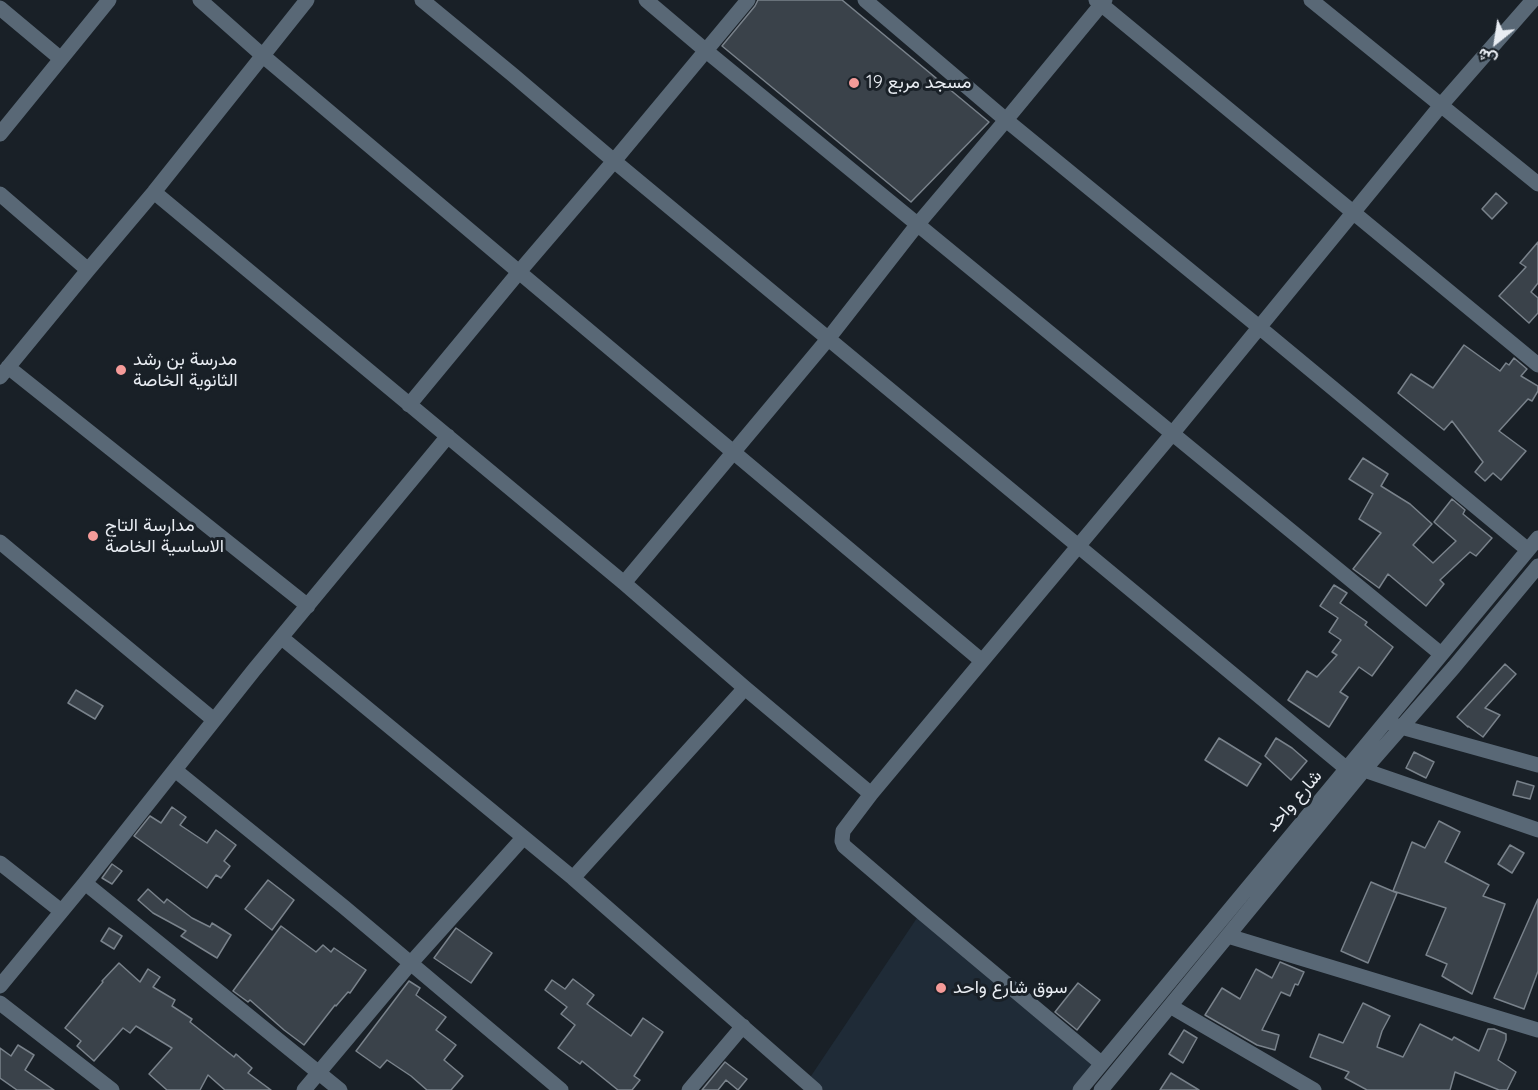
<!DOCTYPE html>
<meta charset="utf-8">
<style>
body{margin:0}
#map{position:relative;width:1538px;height:1090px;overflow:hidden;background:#192027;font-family:Quicksand,Vazirmatn,sans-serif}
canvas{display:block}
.north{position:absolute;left:1466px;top:12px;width:60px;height:60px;-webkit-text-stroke:4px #192027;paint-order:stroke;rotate:210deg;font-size:16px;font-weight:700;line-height:24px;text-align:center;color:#e9edf3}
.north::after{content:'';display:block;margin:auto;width:21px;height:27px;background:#e9edf3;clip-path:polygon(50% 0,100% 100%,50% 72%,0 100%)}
</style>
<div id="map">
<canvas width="1538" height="1090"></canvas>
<div class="north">ش</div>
</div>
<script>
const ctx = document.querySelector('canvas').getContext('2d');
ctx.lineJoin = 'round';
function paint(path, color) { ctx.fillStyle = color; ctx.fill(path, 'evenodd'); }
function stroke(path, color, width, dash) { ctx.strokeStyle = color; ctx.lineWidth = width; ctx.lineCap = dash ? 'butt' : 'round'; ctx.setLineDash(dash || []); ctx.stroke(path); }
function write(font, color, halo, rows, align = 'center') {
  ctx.font = font + ' Quicksand,Vazirmatn,sans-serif'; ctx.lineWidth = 6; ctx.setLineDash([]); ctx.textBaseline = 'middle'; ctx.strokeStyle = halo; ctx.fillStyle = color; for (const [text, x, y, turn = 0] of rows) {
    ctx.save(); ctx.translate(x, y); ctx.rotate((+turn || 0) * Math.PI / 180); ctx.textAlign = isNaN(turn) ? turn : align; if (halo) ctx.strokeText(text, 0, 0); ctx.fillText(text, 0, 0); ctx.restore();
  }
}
const built = new Path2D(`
 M 921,912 L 1104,1065 L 1083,1090 L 816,1090 L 807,1082 Z`);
const building = new Path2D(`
 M 758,0 L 842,0 L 989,122 L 911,202 L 722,46 L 755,6 Z
 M 1496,193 L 1507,203 L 1492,219 L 1482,209 Z
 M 1538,242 L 1538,283 L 1531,292 L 1538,298 L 1538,313 L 1529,323 L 1499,296 L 1526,267 L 1520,263 Z
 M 1464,345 L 1500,371 L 1506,363 L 1509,365 L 1514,358 L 1527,369 L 1521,376 L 1538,386 L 1538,391 L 1532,401 L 1528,399 L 1499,431 L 1526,451 L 1501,480 L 1493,473 L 1485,481 L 1475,472 L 1483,462 L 1452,421 L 1444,430 L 1398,393 L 1411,374 L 1433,388 Z
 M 1363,458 L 1388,474 L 1381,486 L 1410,504 L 1432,524 L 1413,545 L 1433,563 L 1456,541 L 1434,522 L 1452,499 L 1465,510 L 1463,514 L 1492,538 L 1476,556 L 1470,552 L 1440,580 L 1444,584 L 1426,606 L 1388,574 L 1379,588 L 1353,569 L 1381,533 L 1359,519 L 1373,494 L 1349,479 Z
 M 1334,585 L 1347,593 L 1340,603 L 1367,622 L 1365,625 L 1393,647 L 1372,676 L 1359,667 L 1340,692 L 1348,697 L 1329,727 L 1288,700 L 1307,671 L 1317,677 L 1337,655 L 1332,652 L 1341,640 L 1329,632 L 1338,618 L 1320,606 Z
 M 1505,664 L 1516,674 L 1485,708 L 1500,715 L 1483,737 L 1468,726 L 1468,727 L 1457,717 Z
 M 76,690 L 103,706 L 95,719 L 68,703 Z
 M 1219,738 L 1261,764 L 1247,786 L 1205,760 Z
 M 1276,738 L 1292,748 L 1307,761 L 1291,780 L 1265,756 Z
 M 1414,752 L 1434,762 L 1426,778 L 1406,768 Z
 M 1517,781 L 1534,786 L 1530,799 L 1513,795 Z
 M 172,807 L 186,817 L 180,825 L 207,843 L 216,830 L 236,845 L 224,861 L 230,866 L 221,878 L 216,875 L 207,888 L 134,836 L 150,816 L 161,823 Z
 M 1439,821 L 1460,832 L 1445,862 L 1489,885 L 1483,896 L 1505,904 L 1472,994 L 1442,976 L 1447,964 L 1426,955 L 1446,908 L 1393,891 L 1412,842 L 1425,848 Z
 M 1510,845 L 1524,853 L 1512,873 L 1498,864 Z
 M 112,864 L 122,871 L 112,884 L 102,878 Z
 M 268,880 L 294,900 L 272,930 L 245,909 Z
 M 1371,882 L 1397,893 L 1368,963 L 1341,951 Z
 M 148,889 L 164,903 L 167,899 L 192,918 L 210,927 L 212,923 L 231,935 L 217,958 L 181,936 L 186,931 L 153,913 L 138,900 Z
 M 1538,899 L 1538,971 L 1524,1009 L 1494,998 Z
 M 281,926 L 316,952 L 323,945 L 331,952 L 334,948 L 366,970 L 350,993 L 348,992 L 336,1006 L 335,1005 L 304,1045 L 284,1030 L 250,1000 L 248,1002 L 233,991 Z
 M 109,928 L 122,936 L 114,949 L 101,941 Z
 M 456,928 L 492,953 L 471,983 L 434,958 Z
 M 1280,962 L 1304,972 L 1298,985 L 1295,984 L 1290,996 L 1281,992 L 1262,1030 L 1279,1035 L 1275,1050 L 1257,1045 L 1205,1015 L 1222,988 L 1240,999 L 1256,969 L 1272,978 Z
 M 119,963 L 140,982 L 148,969 L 160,977 L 153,987 L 175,1000 L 172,1006 L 192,1019 L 190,1022 L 234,1057 L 236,1054 L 252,1068 L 248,1073 L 271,1090 L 225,1090 L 208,1075 L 200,1090 L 167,1090 L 149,1074 L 172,1048 L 136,1026 L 130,1033 L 123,1028 L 94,1061 L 77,1046 L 81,1041 L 65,1028 L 103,982 L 102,981 Z
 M 573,979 L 594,995 L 587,1004 L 631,1036 L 643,1018 L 663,1032 L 634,1076 L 640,1080 L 632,1090 L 618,1090 L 582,1061 L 580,1064 L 558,1048 L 575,1025 L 561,1014 L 567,1007 L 545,990 L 552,980 L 565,989 Z
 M 409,981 L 420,988 L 416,995 L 446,1017 L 436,1030 L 456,1045 L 444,1060 L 463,1076 L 451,1090 L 427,1090 L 411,1076 L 387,1060 L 380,1068 L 356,1051 Z
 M 1078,983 L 1100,1000 L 1077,1030 L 1055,1012 Z
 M 1363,1003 L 1390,1016 L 1382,1031 L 1377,1047 L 1403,1057 L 1420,1024 L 1452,1040 L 1454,1037 L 1479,1051 L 1488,1029 L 1494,1029 L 1506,1034 L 1506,1040 L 1498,1060 L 1516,1072 L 1507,1090 L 1499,1090 L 1455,1072 L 1450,1090 L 1367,1090 L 1345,1078 L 1349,1072 L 1310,1057 L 1319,1034 L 1343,1043 Z
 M 1184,1030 L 1197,1038 L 1183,1063 L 1169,1054 Z
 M 18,1045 L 34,1055 L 25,1070 L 54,1090 L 17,1090 L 0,1078 L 0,1048 L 11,1056 Z
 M 725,1062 L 747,1079 L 738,1090 L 726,1080 L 718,1090 L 702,1090 Z
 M 1171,1073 L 1199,1090 L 1160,1090 Z`);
const minor = new Path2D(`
 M 200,0 L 262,55 L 519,272 L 982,661
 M 422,0 L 513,75 L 614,161 L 1347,769 L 1364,770 L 1538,830
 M 646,0 L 705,50 L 1441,654
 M 865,0 L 1006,120 L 1259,327 L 1528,550
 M 1096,0 L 1538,365
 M 1311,0 L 1538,184
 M 0,8 L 61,59
 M 0,134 L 109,0
 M 154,192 L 624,583 L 745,688 L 871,794
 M 0,194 L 88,270
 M 8,367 L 308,606
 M 0,377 L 88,270 L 154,192 L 307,0
 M 409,405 L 519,272 L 614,161 L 748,0
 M 0,542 L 214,720
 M 624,583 L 828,339 L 917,225 L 1006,120 L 1105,0
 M 282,638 L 573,878 L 815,1090
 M 1394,725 L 1538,765
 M 175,770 L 344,907 L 561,1090
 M 0,863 L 61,911
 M 573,878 L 745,688
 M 85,883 L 340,1090
 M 1228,936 L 1538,1030
 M 0,986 L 85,883 L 254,670 L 448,436
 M 0,1003 L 112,1090
 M 1170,1006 L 1314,1090
 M 1101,1063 L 921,912 L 844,846 L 842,841 L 843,831 L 871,794 L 1172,434 L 1442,104 L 1533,0
 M 304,1090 L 410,964 L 523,838
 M 689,1090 L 743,1026
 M 1080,1090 L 1538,538
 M 1101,1090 L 1364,770 L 1454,667 L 1538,566`);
const markers = [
 [854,83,6,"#f59b99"],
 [121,370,6,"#f59b99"],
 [93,536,6,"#f59b99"],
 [941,988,6,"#f59b99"]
];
const poiNames = [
 ["مسجد مربع 19",866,83],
 ["مدرسة بن رشد",133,360],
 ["الثانوية الخاصة",133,381],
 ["مدارسة التاج",105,526],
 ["الاساسية الخاصة",105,547],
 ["سوق شارع واحد",953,988]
];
const streetNames = [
 ["شارع واحد",1294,801,-49]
];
paint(built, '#1f2b37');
paint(building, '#3a424a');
stroke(building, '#79828b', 1.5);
stroke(minor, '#596876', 15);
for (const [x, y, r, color] of markers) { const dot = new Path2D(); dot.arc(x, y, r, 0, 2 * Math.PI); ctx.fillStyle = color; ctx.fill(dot); stroke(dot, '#192027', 2); }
write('18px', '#e9edf3', '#192027', poiNames, 'left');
write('18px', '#e9edf3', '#192027', streetNames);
</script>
